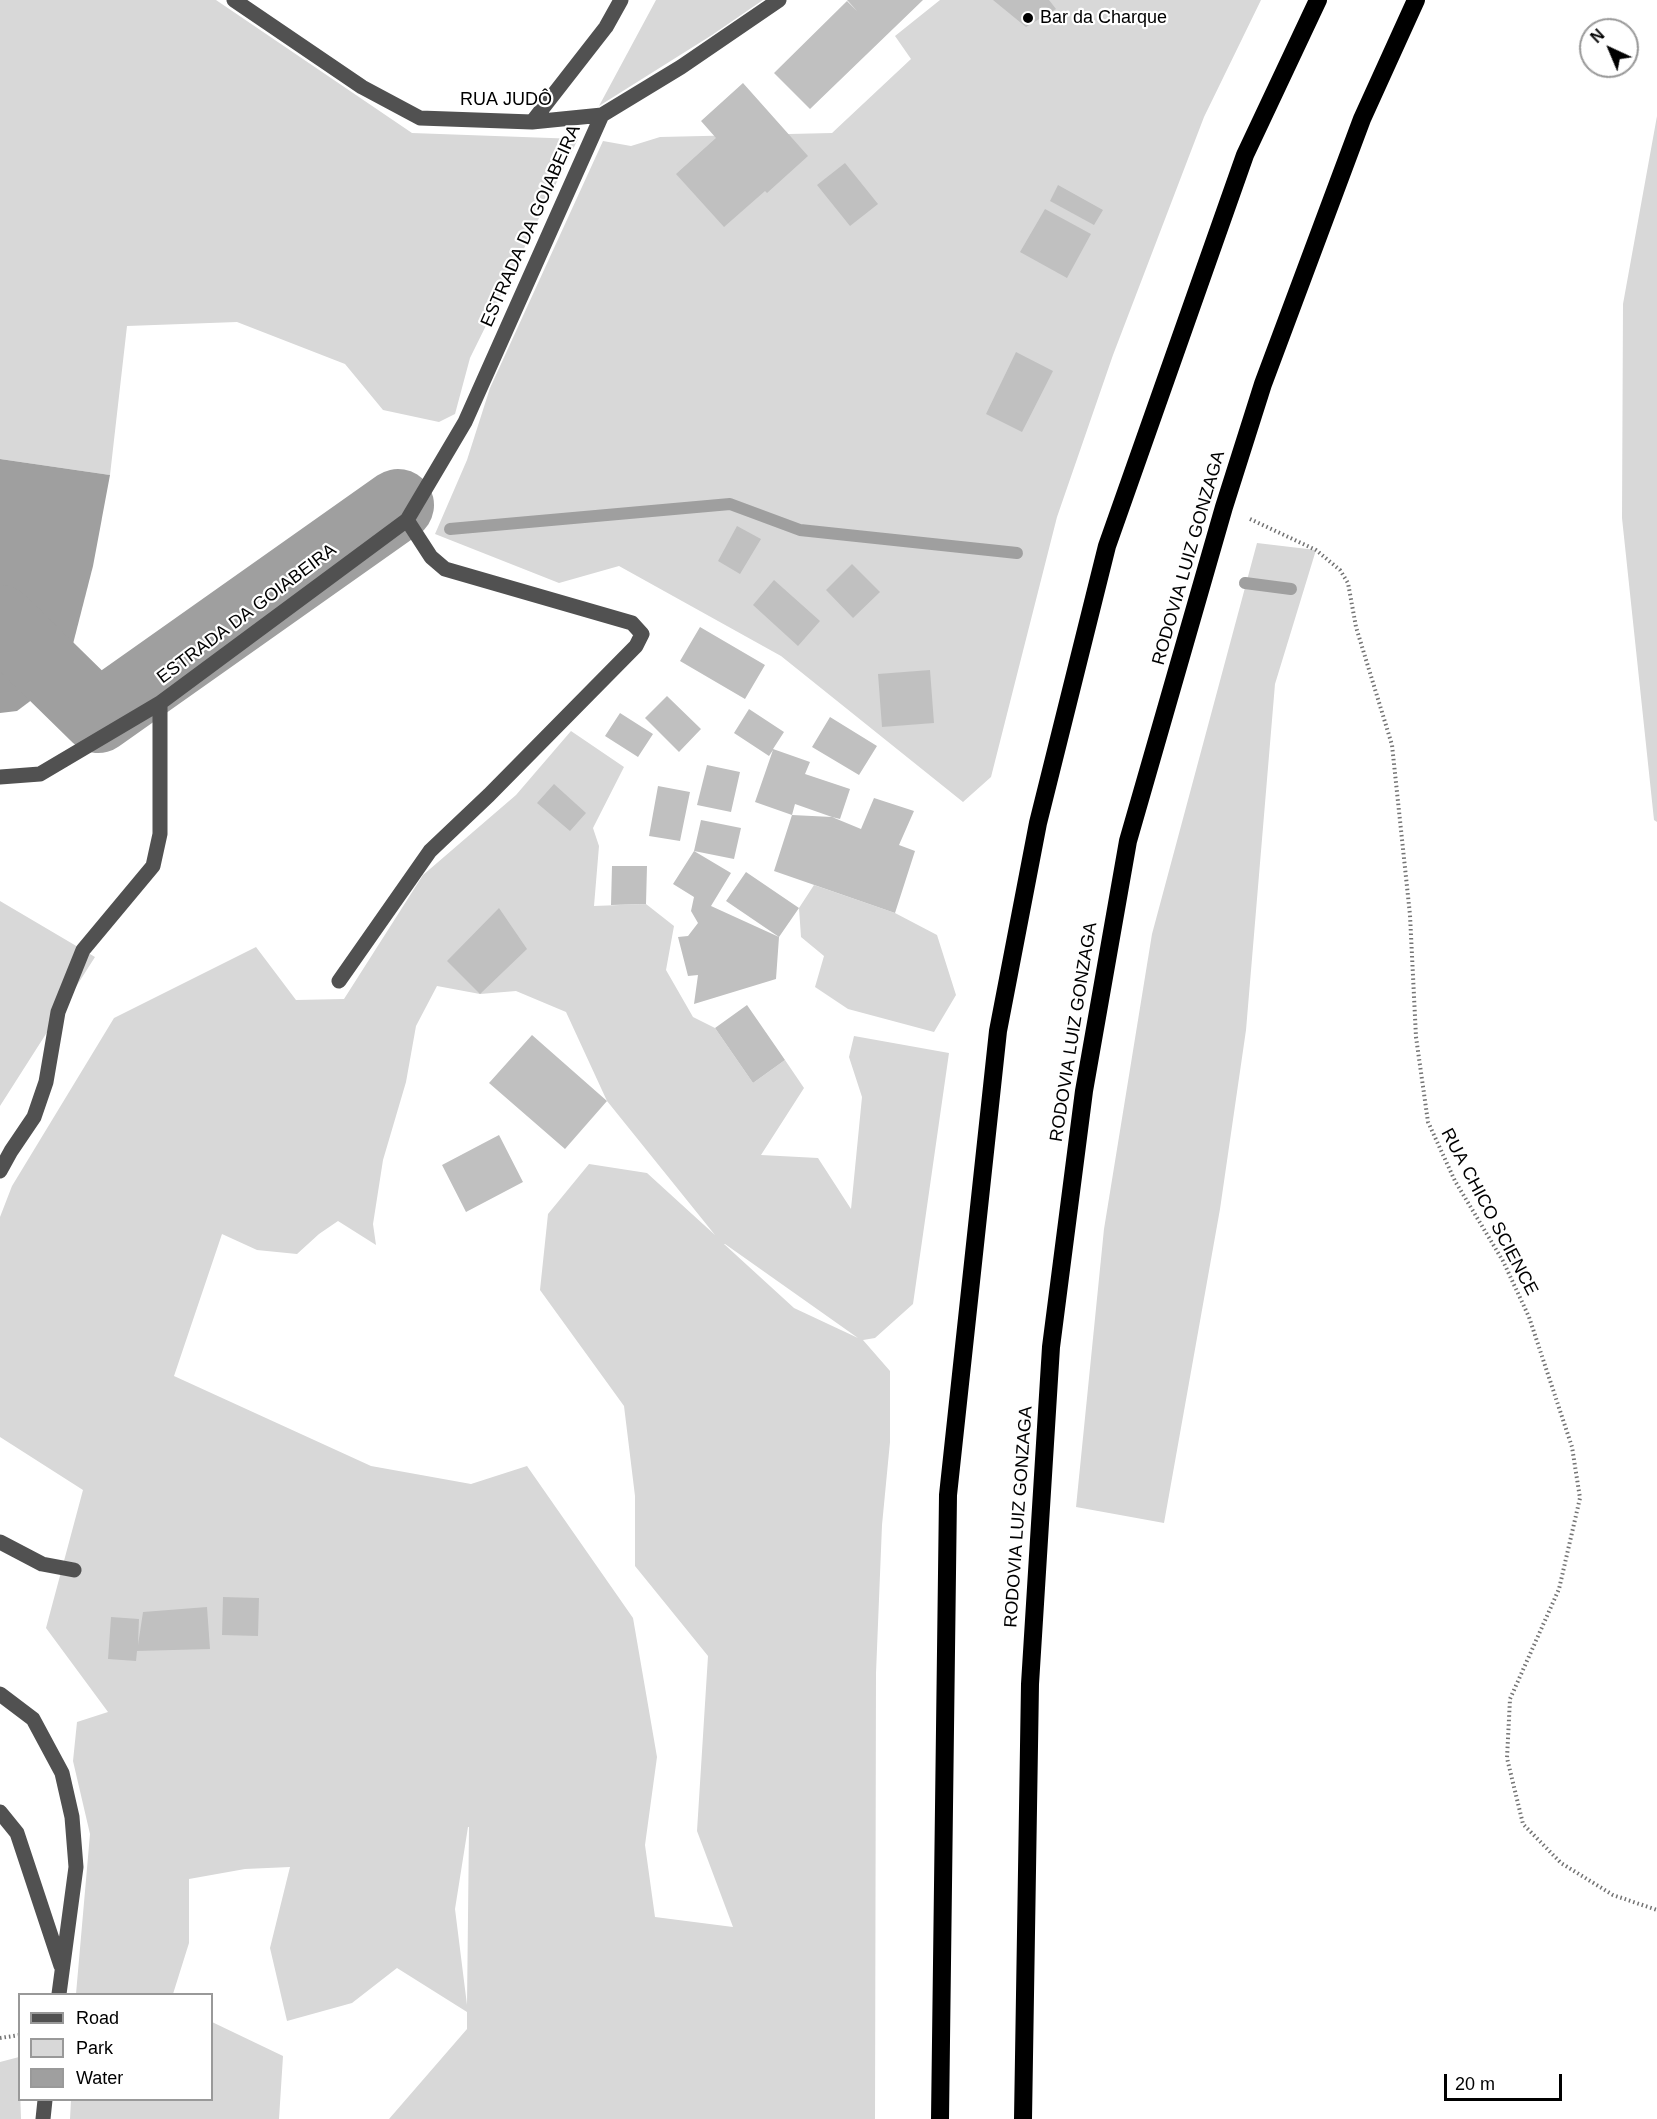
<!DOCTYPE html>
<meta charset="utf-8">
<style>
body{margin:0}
#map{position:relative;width:1657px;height:2119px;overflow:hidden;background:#fff;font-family:Arial,sans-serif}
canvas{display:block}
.legend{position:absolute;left:18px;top:1993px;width:195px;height:108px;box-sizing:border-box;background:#fff;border:2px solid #999;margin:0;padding:8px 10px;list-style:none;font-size:18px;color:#000}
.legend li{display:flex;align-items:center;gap:12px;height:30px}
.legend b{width:30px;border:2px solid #999}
.north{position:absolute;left:1579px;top:18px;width:60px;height:60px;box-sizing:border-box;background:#fff;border:2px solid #999;border-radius:50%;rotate:316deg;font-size:16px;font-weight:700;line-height:24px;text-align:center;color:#000}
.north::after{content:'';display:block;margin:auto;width:21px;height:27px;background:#000;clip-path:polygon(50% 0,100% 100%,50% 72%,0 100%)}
.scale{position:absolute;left:1444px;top:2074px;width:118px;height:27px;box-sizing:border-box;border:3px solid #000;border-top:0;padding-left:8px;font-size:18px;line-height:21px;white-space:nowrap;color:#000;-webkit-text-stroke:4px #fff;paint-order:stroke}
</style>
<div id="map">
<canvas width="1657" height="2119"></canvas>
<ul class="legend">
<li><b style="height:8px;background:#515151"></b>Road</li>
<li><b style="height:16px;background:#d8d8d8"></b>Park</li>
<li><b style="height:16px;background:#9f9f9f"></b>Water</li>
</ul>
<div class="north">N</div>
<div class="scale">20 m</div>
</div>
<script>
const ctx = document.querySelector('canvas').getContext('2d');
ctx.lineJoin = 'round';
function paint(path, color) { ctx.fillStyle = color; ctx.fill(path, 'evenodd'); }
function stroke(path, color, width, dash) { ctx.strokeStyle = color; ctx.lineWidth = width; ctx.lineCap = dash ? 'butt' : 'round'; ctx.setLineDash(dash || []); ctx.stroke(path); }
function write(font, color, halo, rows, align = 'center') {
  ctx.font = font + ' Arial,sans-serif'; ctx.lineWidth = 4.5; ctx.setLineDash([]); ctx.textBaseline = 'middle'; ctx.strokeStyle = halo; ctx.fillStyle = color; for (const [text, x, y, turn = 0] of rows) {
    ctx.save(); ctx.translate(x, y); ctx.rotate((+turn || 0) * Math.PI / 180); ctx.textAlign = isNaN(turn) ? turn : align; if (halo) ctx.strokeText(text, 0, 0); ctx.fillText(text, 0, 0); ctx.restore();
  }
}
const green = new Path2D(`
 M 0,0 L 216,0 L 412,133 L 578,139 L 470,358 L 455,414 L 439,422 L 383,410 L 345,364 L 237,322 L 127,326 L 110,475 L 0,459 Z
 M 656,0 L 763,0 L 712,35 L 599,106 Z
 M 940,0 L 1261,0 L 1204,117 L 1113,355 L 1057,517 L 991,777 L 963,802 L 781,656 L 619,566 L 559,583 L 435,534 L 467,460 L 490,388 L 603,141 L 631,146 L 660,137 L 832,133 L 911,59 L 895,36 Z
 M 1657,116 L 1657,822 L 1654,820 L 1622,518 L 1623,304 Z
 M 1257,543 L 1316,550 L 1275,684 L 1246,1030 L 1220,1209 L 1164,1523 L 1076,1507 L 1104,1229 L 1152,934 Z
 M 571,731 L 624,767 L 593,828 L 599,846 L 594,906 L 646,904 L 674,926 L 666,970 L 693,1017 L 715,1028 L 753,1083 L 785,1060 L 804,1088 L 761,1155 L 818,1158 L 851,1209 L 862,1097 L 849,1057 L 854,1036 L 949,1053 L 913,1304 L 875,1338 L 863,1340 L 890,1371 L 890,1442 L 882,1525 L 876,1673 L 875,2119 L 389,2119 L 467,2029 L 467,2012 L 397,1968 L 352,2003 L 287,2021 L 270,1948 L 290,1867 L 245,1869 L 189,1879 L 189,1943 L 173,1994 L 76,1994 L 90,1834 L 73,1761 L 77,1722 L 108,1712 L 46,1628 L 83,1490 L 0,1437 L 0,1217 L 12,1186 L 114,1018 L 256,947 L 296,1000 L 344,999 L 423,875 L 516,795 ZM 437,986 L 480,994 L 516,991 L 566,1012 L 607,1101 L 715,1235 L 647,1173 L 589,1164 L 548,1214 L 540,1290 L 624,1406 L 635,1496 L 635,1566 L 708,1656 L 697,1831 L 733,1927 L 655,1917 L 645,1845 L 657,1757 L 633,1618 L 527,1466 L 471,1484 L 371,1466 L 174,1376 L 222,1234 L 257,1250 L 297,1254 L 319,1234 L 338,1221 L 376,1245 L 373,1224 L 383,1160 L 406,1082 L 416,1026 ZM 724,1244 L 725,1244 L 858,1338 L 794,1308 ZM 468,1827 L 469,1827 L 467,2005 L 455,1909 Z
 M 814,885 L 895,913 L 937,935 L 956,995 L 934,1032 L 848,1009 L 815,987 L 824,956 L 801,937 L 799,908 Z
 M 0,901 L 95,957 L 0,1106 Z
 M 212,2022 L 283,2056 L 279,2119 L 70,2119 L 71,2100 L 212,2100 Z
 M 19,2057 L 21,2119 L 0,2119 L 0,2062 Z`);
const water = new Path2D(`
 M 0,459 L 110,475 L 93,566 L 65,675 L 17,711 L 0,713 Z`);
const stream = new Path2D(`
 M 450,529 L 730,504 L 800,530 L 1017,553
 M 1245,583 L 1291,589`);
const river = new Path2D(`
 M 0,621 L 98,717 L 398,505`);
const building = new Path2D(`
 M 847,0 L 923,0 L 810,109 L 774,73 L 847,1 L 857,11 Z
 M 993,0 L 1049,0 L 1056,9 L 1026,27 Z
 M 743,83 L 808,156 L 767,193 L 765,191 L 724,227 L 676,174 L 716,138 L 701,121 Z
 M 845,163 L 878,204 L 850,226 L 817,185 Z
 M 1058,185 L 1103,210 L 1094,225 L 1050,201 Z
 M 1045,209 L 1091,234 L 1067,278 L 1020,252 Z
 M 1016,352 L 1053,371 L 1022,432 L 986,414 Z
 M 737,526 L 761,539 L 740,574 L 718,561 Z
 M 852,564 L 880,592 L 853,618 L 826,590 Z
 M 774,580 L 820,621 L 798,646 L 753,605 Z
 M 700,627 L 765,665 L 745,699 L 680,661 Z
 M 930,670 L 934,723 L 882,727 L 878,674 Z
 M 667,696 L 701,729 L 679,752 L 645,718 Z
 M 749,709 L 784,732 L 773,749 L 810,762 L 805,774 L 850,789 L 840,819 L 832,817 L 861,829 L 874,798 L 914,811 L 899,845 L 915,851 L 895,913 L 774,871 L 792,815 L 755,802 L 773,750 L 769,756 L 734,733 ZM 795,804 L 832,817 L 792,815 Z
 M 620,713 L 653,734 L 638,757 L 605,736 Z
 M 830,717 L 877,746 L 859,775 L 812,747 Z
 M 707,765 L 740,772 L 731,812 L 697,805 Z
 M 554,784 L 586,813 L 570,831 L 537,803 Z
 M 658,786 L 690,792 L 680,841 L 649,836 Z
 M 701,820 L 741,828 L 734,859 L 694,851 Z
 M 694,851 L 731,873 L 711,906 L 779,937 L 726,901 L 746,872 L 799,908 L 779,937 L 776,979 L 694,1004 L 698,975 L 688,976 L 678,937 L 688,936 L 698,923 L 691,911 L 694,897 L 673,884 Z
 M 612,866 L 647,866 L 646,904 L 611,905 Z
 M 499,908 L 527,949 L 480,994 L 447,961 Z
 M 747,1005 L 785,1060 L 753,1083 L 715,1028 Z
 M 532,1035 L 607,1101 L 565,1149 L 489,1083 Z
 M 499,1135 L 523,1182 L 466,1212 L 442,1165 Z
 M 223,1597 L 259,1598 L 258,1636 L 222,1635 Z
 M 207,1607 L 210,1649 L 137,1651 L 136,1661 L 108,1659 L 111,1617 L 139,1619 L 138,1645 L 143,1612 Z`);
const path = new Path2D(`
 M 1250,519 L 1316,550 L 1340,570 L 1348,583 L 1356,627 L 1392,745 L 1410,915 L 1416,1037 L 1428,1122 L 1455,1181 L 1503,1261 L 1529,1317 L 1572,1447 L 1580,1498 L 1559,1589 L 1510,1699 L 1507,1758 L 1523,1824 L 1561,1863 L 1613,1895 L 1657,1910
 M 0,2038 L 20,2035`);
const minor = new Path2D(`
 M 234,0 L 362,87 L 420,118 L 532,122 L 602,115 L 681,67 L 779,0
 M 532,122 L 606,27 L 621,0
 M 0,777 L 40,774 L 160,703
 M 339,981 L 430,851 L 489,795 L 636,646 L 642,634 L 632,623 L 445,569 L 431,557 L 407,520
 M 0,1171 L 11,1151 L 34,1117 L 46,1082 L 58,1012 L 83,950 L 153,866 L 160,834 L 160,703 L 407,520 L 465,422 L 602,115
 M 0,1542 L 42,1564 L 74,1570
 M 0,1694 L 33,1719 L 62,1773 L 72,1817 L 76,1867 L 59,1994
 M 0,1812 L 17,1833 L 61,1966
 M 43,2119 L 45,2100`);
const highway = new Path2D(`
 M 940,2119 L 948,1495 L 998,1031 L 1038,823 L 1107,546 L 1245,155 L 1318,0
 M 1023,2119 L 1030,1684 L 1051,1347 L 1084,1091 L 1128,841 L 1224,507 L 1263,384 L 1362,119 L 1416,0`);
const markers = [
 [1028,18,6,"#000"]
];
const poiNames = [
 ["Bar da Charque",1040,18]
];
const streetNames = [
 ["RUA JUDÔ",506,100],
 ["ESTRADA DA GOIABEIRA",531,226,-66],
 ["RODOVIA LUIZ GONZAGA",1189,558,-74],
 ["ESTRADA DA GOIABEIRA",247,614,-37],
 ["RODOVIA LUIZ GONZAGA",1074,1032,-81],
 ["RUA CHICO SCIENCE",1489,1212,62],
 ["RODOVIA LUIZ GONZAGA",1019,1517,-86]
];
paint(green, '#d8d8d8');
paint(water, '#9f9f9f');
stroke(stream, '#9f9f9f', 12);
stroke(river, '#9f9f9f', 72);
paint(building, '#c0c0c0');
stroke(path, '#737373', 4, [1.5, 3]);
stroke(minor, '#515151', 15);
stroke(highway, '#000', 18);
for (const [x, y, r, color] of markers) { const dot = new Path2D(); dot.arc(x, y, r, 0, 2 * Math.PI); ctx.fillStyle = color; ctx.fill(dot); stroke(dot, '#fff', 2); }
write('18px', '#000', '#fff', poiNames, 'left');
write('18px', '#000', '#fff', streetNames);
</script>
